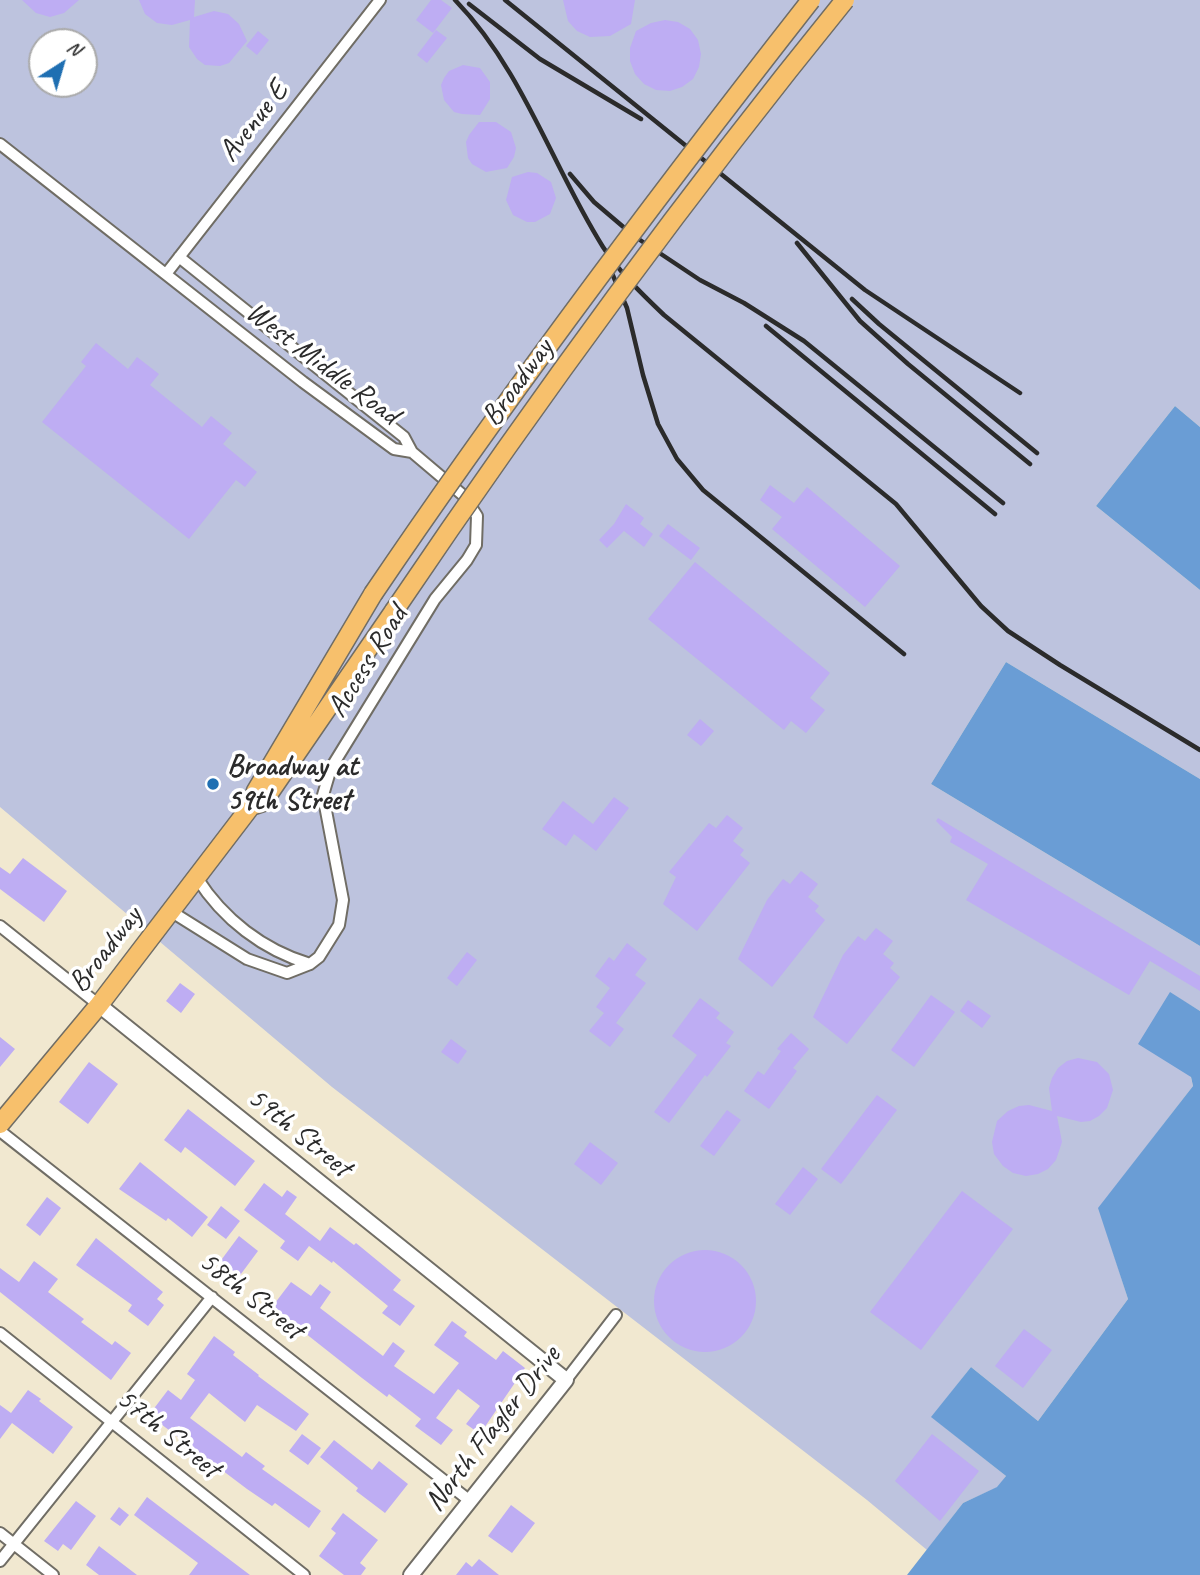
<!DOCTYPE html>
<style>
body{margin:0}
#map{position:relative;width:1200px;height:1575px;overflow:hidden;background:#f1e8d0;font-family:Caveat,sans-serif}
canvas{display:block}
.north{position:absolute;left:28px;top:28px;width:70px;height:70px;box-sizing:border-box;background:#fff;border:2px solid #aaa;border-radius:50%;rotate:37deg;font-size:19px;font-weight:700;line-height:28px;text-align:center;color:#2b2b2b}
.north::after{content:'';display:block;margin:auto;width:24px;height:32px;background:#1f6fb2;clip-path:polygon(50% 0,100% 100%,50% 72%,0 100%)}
</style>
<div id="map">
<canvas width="1200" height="1575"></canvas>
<div class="north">N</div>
</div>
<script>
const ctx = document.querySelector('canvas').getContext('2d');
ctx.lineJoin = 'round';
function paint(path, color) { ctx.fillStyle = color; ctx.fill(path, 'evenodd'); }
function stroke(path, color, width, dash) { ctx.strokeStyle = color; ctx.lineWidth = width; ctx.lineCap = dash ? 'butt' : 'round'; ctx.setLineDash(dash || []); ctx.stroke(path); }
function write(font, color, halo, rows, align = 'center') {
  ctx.font = font + ' Caveat,sans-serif'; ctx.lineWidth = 7; ctx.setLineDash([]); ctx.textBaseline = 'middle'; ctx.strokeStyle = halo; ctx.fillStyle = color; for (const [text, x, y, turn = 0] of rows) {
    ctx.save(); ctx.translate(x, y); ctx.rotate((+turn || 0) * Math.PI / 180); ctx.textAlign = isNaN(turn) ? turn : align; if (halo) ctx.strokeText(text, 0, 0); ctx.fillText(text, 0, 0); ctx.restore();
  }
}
const industrial = new Path2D(`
 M 0,0 L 1200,0 L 1200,427 L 1175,406 L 1096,506 L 1200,590 L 1200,779 L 1006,662 L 931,784 L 1200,946 L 1200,1011 L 1170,993 L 1193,1086 L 1099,1208 L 1128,1299 L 1038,1421 L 971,1367 L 932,1417 L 1006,1476 L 998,1487 L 963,1503 L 927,1550 L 867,1500 L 332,1087 L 0,807 ZM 42,42 L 84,42 L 84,84 L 42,84 Z`);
const water = new Path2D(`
 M 1175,406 L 1200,427 L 1200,590 L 1096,506 Z
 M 1006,662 L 1200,779 L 1200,946 L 931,784 Z
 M 1170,992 L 1200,1011 L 1200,1575 L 907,1575 L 963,1503 L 997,1487 L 1006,1476 L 931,1417 L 971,1367 L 1038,1421 L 1128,1299 L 1098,1208 L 1193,1086 L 1191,1077 L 1138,1044 Z`);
const building = new Path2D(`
 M 22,0 L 79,0 L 64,13 L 50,17 L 36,13 Z
 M 139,0 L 195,0 L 194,17 L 214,11 L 228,14 L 239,24 L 247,41 L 229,63 L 220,66 L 205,65 L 197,59 L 189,47 L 190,20 L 172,25 L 157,23 L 145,14 Z
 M 431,0 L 441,0 L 452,8 L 433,33 L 416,20 Z
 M 563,0 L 635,0 L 631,24 L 610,36 L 590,37 L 577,31 L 568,21 Z
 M 665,20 L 678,22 L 690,29 L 698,40 L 701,54 L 699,67 L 693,79 L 682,87 L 670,91 L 656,90 L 644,84 L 635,74 L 630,61 L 630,48 L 636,31 L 651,23 Z
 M 436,30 L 447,38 L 427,63 L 417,55 Z
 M 258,31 L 269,40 L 257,55 L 246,46 Z
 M 463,65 L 480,68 L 490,82 L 490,99 L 480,115 L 462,114 L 454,112 L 444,100 L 441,85 L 444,78 L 449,71 Z
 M 479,122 L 496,122 L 511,132 L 516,148 L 514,157 L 507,168 L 486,172 L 472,164 L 468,158 L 466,142 L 469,135 Z
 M 528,172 L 537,173 L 551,182 L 556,198 L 550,214 L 535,222 L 527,222 L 513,215 L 506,200 L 512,177 Z
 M 96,343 L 128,369 L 137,357 L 159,374 L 150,385 L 202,427 L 211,416 L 232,433 L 223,444 L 257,472 L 245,487 L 236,480 L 189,539 L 42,422 L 86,366 L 81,362 Z
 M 770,485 L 794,503 L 807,487 L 900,566 L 865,607 L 772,529 L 782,517 L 760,500 Z
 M 626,504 L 644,518 L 640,524 L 653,534 L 644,547 L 624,531 L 607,548 L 599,540 L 614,524 Z
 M 668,524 L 700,548 L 691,560 L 659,536 Z
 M 695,562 L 830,673 L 810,698 L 825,710 L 806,733 L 791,721 L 784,730 L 648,619 Z
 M 700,719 L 714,731 L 701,746 L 687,735 Z
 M 614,797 L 629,808 L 596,851 L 574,834 L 566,846 L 542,829 L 563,801 L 593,824 Z
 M 727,815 L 743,828 L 733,841 L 744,850 L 740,855 L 750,863 L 697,931 L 663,904 L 676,877 L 669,872 L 709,823 L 716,828 Z
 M 938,818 L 1200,976 L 1200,991 L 1150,961 L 1129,995 L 966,900 L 988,864 L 950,842 L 952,837 L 936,821 Z
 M 23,858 L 67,891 L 44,922 L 0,889 L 0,867 L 10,874 Z
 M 801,871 L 818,884 L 808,897 L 819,906 L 815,911 L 825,920 L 772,987 L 738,959 L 767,900 L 783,879 L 790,884 Z
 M 876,928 L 893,941 L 883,954 L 894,963 L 890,968 L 900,977 L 847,1044 L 813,1017 L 843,955 L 858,936 L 865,941 Z
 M 627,943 L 647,959 L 635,975 L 646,983 L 616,1023 L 624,1029 L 610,1047 L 589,1031 L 604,1013 L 596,1007 L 610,988 L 595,976 L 609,957 L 614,961 Z
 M 467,952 L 477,960 L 457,986 L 447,978 Z
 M 180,983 L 195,994 L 181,1013 L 166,1001 Z
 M 931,995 L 955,1012 L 914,1067 L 891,1050 Z
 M 700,998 L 720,1013 L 716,1018 L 734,1032 L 726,1043 L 731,1046 L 707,1077 L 705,1075 L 669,1123 L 654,1112 L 697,1055 L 672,1036 Z
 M 968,1000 L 991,1016 L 982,1028 L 960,1011 Z
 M 791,1033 L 809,1049 L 793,1068 L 797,1071 L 769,1109 L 744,1091 L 758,1071 L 764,1075 L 781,1051 L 777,1049 Z
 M 0,1037 L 15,1049 L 0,1067 Z
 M 451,1039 L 467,1051 L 458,1064 L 441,1052 Z
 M 1078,1058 L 1097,1062 L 1109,1074 L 1113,1090 L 1107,1108 L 1099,1116 L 1090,1121 L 1081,1122 L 1057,1116 L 1062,1142 L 1056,1160 L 1048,1169 L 1038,1174 L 1026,1176 L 1013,1173 L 1003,1166 L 994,1154 L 992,1142 L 997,1121 L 1008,1111 L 1019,1106 L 1029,1105 L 1052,1111 L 1049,1088 L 1052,1078 L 1058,1068 L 1067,1061 Z
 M 89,1062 L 118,1084 L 88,1124 L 59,1102 Z
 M 877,1095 L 897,1110 L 841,1184 L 821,1169 Z
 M 188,1109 L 255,1161 L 235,1186 L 185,1147 L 181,1153 L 164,1140 Z
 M 727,1110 L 741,1120 L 714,1156 L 700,1146 Z
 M 590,1142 L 618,1163 L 601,1185 L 574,1164 Z
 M 140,1162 L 208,1217 L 192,1237 L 168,1218 L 166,1221 L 119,1189 Z
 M 803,1167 L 818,1179 L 790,1215 L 775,1204 Z
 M 264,1183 L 282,1197 L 287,1190 L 297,1197 L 285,1214 L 320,1241 L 330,1227 L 354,1245 L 356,1243 L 401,1280 L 393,1290 L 415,1306 L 400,1326 L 382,1313 L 388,1306 L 333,1261 L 332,1263 L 309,1246 L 298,1261 L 280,1248 L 285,1241 L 244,1210 Z
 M 962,1191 L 1013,1229 L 921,1350 L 870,1312 Z
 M 47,1197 L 61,1208 L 40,1236 L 26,1225 Z
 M 221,1206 L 240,1221 L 226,1239 L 207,1225 Z
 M 239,1236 L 258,1251 L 238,1278 L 219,1263 Z
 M 96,1238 L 163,1292 L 157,1299 L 164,1305 L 148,1326 L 128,1311 L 132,1305 L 76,1265 Z
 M654 1301a51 51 0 1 1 102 0a51 51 0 1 1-102 0Z
 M 34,1261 L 58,1279 L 48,1292 L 84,1319 L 81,1322 L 112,1345 L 115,1341 L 131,1353 L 111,1380 L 0,1292 L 0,1268 L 19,1282 Z
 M 291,1282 L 311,1296 L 320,1284 L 331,1292 L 320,1308 L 383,1356 L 393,1342 L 405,1351 L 394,1366 L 434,1394 L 459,1363 L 434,1345 L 452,1321 L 467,1332 L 464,1336 L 496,1360 L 503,1351 L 525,1368 L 480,1434 L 466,1424 L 480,1406 L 458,1389 L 436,1418 L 453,1430 L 441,1445 L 415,1426 L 421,1419 L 389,1394 L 387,1397 L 362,1378 L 272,1307 Z
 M 1024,1329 L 1052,1350 L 1023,1388 L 995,1366 Z
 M 214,1336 L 235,1352 L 233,1355 L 259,1375 L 258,1376 L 309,1414 L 296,1431 L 257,1405 L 245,1422 L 209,1393 L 190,1418 L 242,1457 L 246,1452 L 265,1466 L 262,1469 L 321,1511 L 309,1528 L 275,1503 L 272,1506 L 247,1489 L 149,1415 L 168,1390 L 181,1400 L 195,1380 L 187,1374 Z
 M 28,1390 L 41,1399 L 39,1401 L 73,1427 L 53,1454 L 12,1423 L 0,1439 L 0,1405 L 11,1413 Z
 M 302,1434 L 321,1448 L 308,1465 L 289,1451 Z
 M 932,1434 L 979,1471 L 940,1521 L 895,1481 Z
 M 334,1440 L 372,1470 L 379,1461 L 408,1484 L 385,1513 L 356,1491 L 358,1488 L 320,1457 Z
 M 147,1497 L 164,1510 L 250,1575 L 189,1575 L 198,1563 L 134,1515 Z
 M 76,1501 L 96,1516 L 71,1550 L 63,1544 L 58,1551 L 44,1541 Z
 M 511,1505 L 535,1523 L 512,1553 L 488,1536 Z
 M 119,1507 L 129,1515 L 120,1526 L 110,1519 Z
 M 343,1513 L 378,1540 L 360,1563 L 366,1568 L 361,1575 L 344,1575 L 319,1556 L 336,1533 L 331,1529 Z
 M 99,1546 L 137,1575 L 99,1575 L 86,1565 Z
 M 479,1559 L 499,1575 L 456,1575 L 466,1562 L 472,1567 Z`);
const minor = new Path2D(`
 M 0,144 L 303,382 L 394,449 L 412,452 L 464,496 L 477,516 L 476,545 L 467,560 L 435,599 L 331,768 L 323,795 L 343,900 L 339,925 L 319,957 L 310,964 L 287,973 L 247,959 L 172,912
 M 179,257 L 404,437 L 412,452
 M 166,274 L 380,0
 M 197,878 C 223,919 263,950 310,964
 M 0,926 L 99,1005
 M 0,1131 L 470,1501
 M 0,1333 L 304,1575
 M 566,1380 L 616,1315
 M 0,1533 L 53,1575
 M 0,1561 L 212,1297`);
const tertiary = new Path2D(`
 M 99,1005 L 566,1380 L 411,1575`);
const primary = new Path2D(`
 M 251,806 L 263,802 L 394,611
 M 0,1124 L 99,1005 L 251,806 L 256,791 L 373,594`);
const rail = new Path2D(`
 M 455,0 C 523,70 552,166 603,247 C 620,273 642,294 664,315 L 896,504 L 981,606 L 1008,631 L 1060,665 L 1200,750
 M 505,0 L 865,290 L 1020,393
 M 469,4 L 540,59 L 641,119
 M 570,174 L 594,202 L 634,236 L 700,280 L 744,303 L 804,341 L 1003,503
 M 797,243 L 860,321 L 908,364 L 1030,464
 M 608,264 L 627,308 L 643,375 L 658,424 L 677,459 L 703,490 L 904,654
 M 852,299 L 879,324 L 1037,453
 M 766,326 L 995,514`);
const primaryBridge = new Path2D(`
 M 373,594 C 511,390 659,194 811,0
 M 394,611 C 536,401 685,197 845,0`);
const markers = [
 [213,784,7,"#1f6fb2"]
];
const streetNames = [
 ["Avenue E",254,122,-52],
 ["West Middle Road",322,364,37],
 ["Broadway",518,383,-54],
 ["Access Road",368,662,-58],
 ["Broadway",106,950,-52],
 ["59th Street",299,1133,39],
 ["58th Street",251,1296,38],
 ["North Flagler Drive",493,1429,-52],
 ["57th Street",168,1434,39]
];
const poiNames = [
 ["Broadway at",227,767],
 ["59th Street",227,801]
];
paint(industrial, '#bdc3de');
paint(water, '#6a9dd5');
paint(building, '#beadf3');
stroke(minor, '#706d65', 14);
stroke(tertiary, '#706d65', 18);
stroke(primary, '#706d65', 21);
stroke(minor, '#fff', 10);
stroke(tertiary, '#fff', 14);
stroke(primary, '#f7c06c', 18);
stroke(rail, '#2b2b2b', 4.5);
stroke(primaryBridge, '#706d65', 21, []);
stroke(primaryBridge, '#f7c06c', 18);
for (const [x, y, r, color] of markers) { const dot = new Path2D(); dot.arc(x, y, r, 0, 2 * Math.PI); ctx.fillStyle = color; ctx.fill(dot); stroke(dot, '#fff', 2.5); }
write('30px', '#2b2b2b', '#fff', streetNames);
write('bold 30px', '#2b2b2b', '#fff', poiNames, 'left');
</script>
